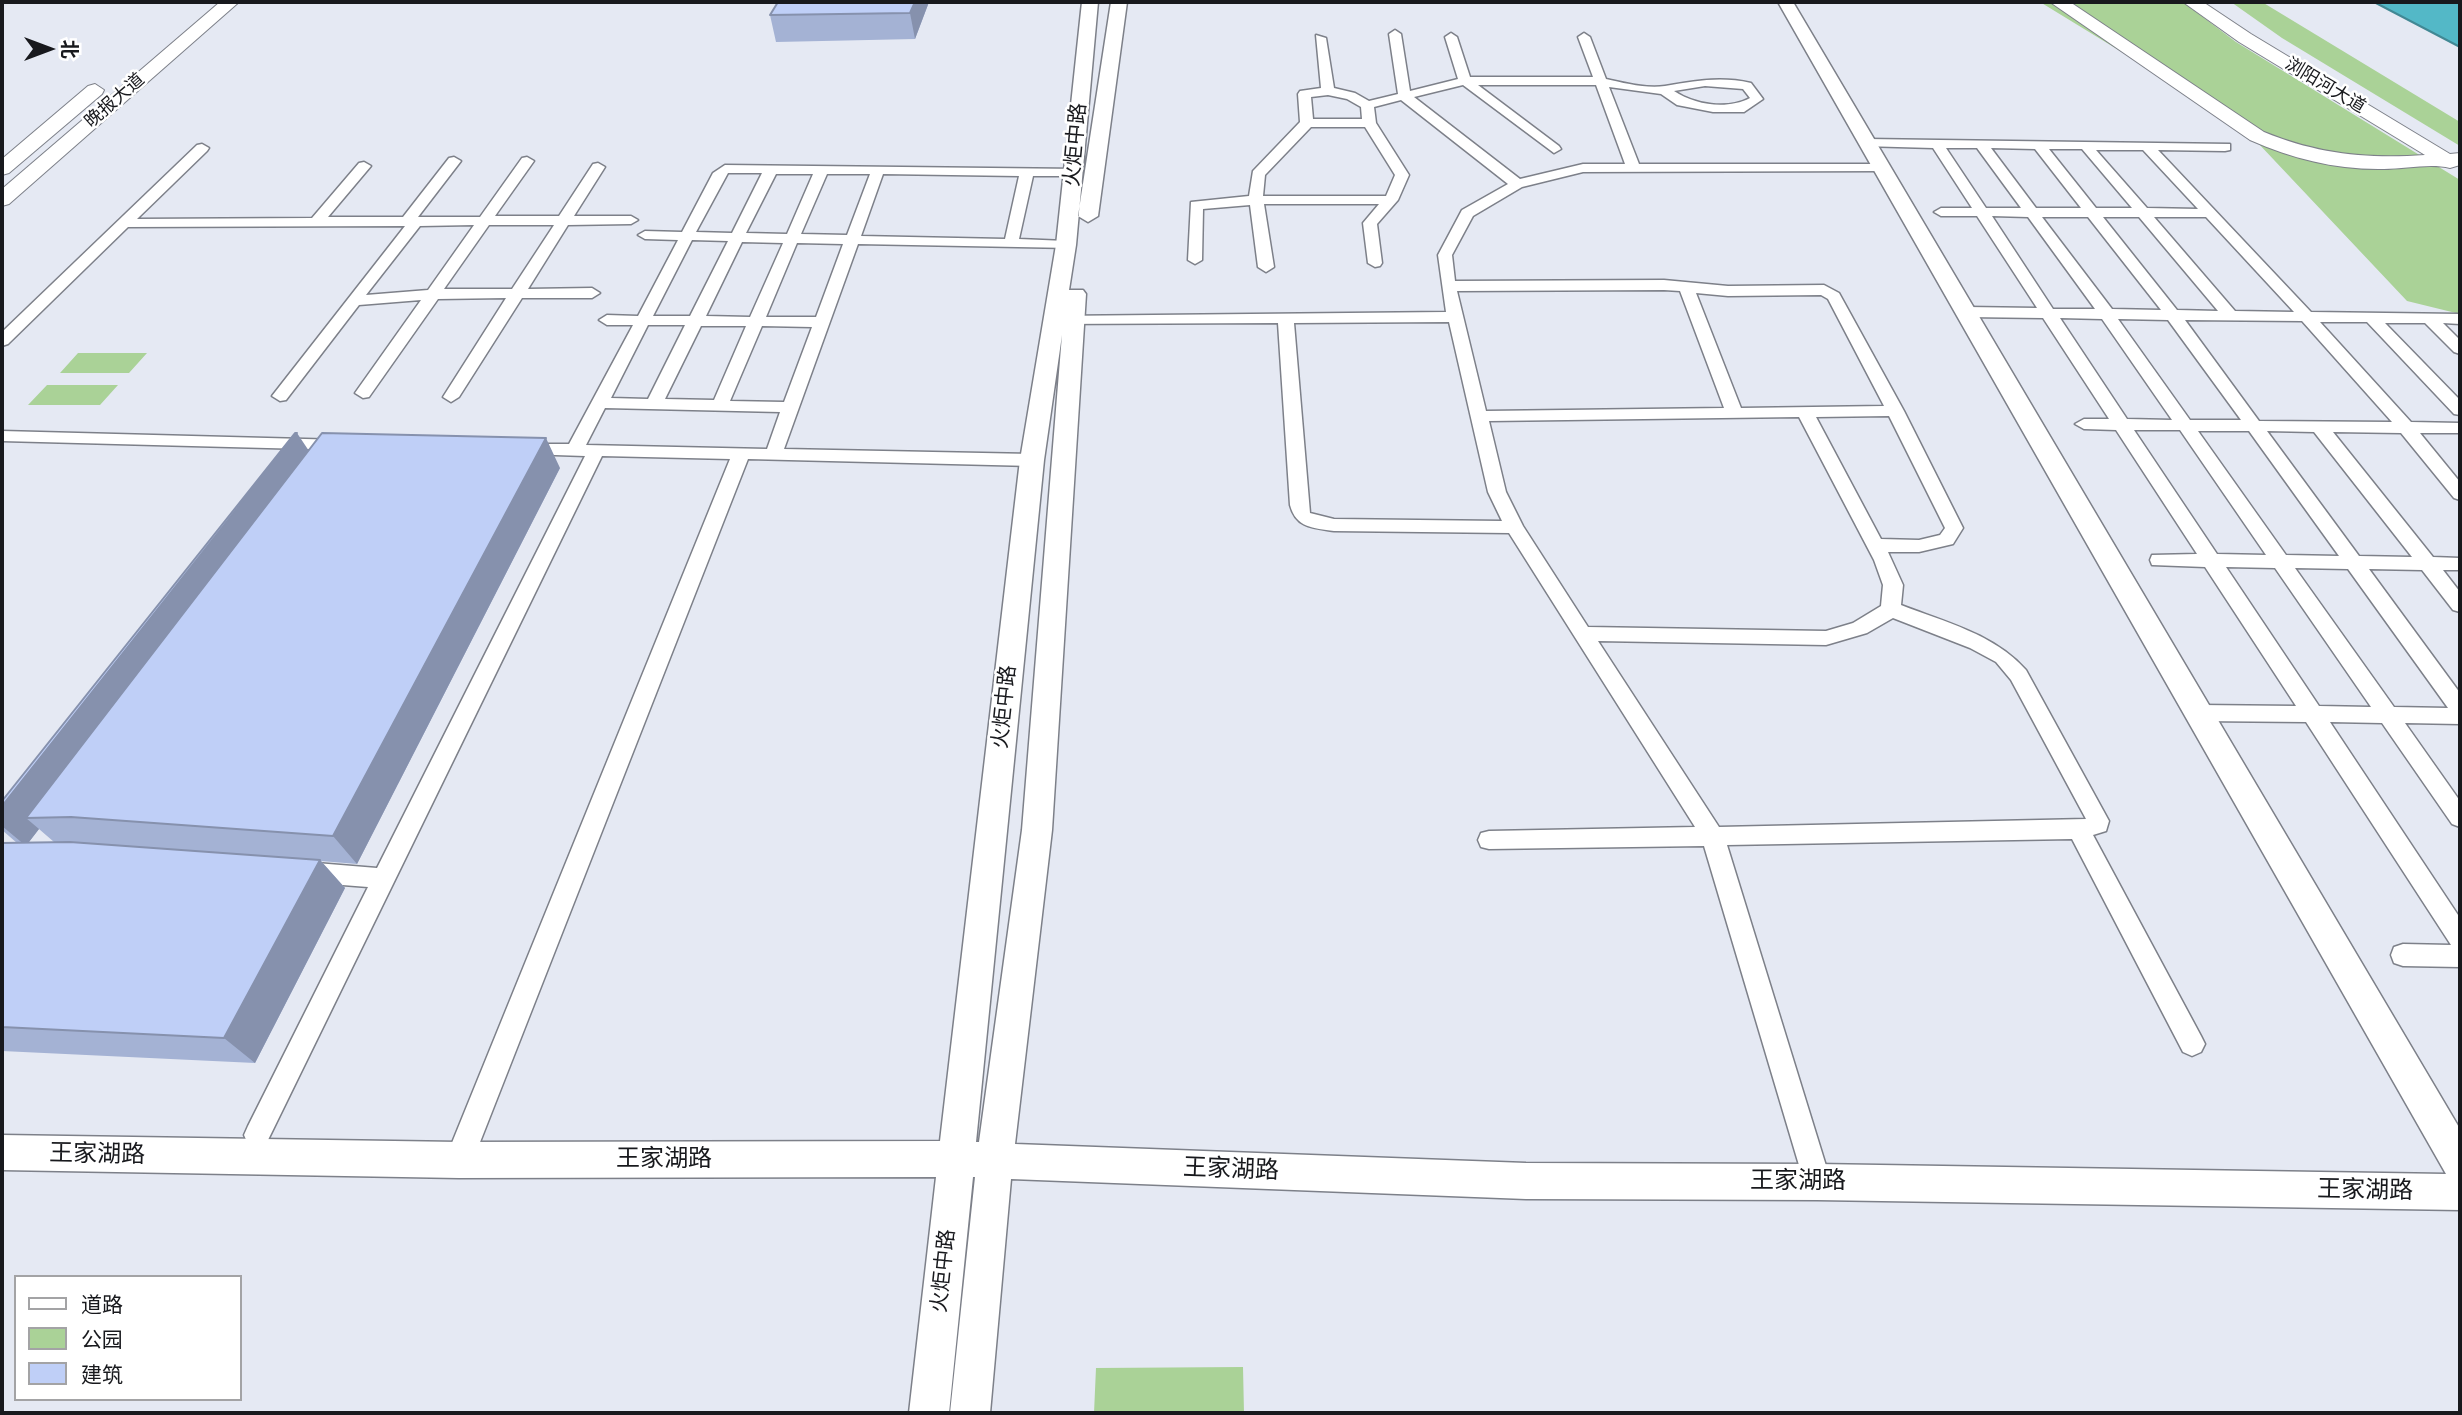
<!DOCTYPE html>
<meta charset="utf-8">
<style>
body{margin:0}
#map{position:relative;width:2462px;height:1415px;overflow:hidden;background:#e5e9f3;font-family:"Archivo Narrow","Noto Sans SC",sans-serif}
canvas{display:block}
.frame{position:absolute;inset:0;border:4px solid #18191d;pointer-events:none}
.legend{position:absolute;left:14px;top:1275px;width:228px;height:126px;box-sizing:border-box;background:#fff;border:2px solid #a3a3a5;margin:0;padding:9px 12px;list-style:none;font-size:21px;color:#18191d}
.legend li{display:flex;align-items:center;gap:14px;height:35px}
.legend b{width:35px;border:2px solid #a3a3a5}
.north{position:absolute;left:14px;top:14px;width:70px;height:70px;-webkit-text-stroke:5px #fff;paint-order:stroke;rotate:90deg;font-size:19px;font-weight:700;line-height:28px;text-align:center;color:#18191d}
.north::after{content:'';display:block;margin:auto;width:24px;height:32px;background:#18191d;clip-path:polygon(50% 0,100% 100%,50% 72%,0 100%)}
</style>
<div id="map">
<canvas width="2462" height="1415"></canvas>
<div class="frame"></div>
<ul class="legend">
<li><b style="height:9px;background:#fff"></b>道路</li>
<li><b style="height:19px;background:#aad297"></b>公园</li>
<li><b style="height:19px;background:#bfcff7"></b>建筑</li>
</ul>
<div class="north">北</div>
</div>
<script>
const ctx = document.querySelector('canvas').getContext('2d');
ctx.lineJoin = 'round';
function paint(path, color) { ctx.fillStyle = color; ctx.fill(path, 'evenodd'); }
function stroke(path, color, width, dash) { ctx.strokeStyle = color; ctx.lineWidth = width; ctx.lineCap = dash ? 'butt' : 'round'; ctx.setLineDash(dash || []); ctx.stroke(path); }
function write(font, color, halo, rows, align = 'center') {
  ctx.font = font + ' "Archivo Narrow","Noto Sans SC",sans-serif'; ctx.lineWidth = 5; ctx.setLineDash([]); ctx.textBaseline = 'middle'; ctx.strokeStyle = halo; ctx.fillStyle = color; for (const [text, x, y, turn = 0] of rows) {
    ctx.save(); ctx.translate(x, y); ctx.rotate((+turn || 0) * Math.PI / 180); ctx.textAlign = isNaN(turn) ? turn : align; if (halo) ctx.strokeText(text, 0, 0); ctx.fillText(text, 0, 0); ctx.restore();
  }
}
const green = new Path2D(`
 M 2040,2 L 2183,2 L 2236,42 L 2460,180 L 2460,314 L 2407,301 L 2241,125 Z
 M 2231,2 L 2262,2 L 2460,122 L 2460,146 L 2282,38 Z
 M 78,353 L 147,353 L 129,373 L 60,373 Z
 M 47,385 L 118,385 L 100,405 L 28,405 Z
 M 1243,1367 L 1244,1413 L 1094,1413 L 1096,1368 Z`);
const water = new Path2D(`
 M 2374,2 L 2460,2 L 2460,47 Z`);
const minor = new Path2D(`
 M 1395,30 L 1401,34 L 1410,91 L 1458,79 L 1445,37 L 1451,33 L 1457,37 L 1470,77 L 1593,77 L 1578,37 L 1584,33 L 1590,37 L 1606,79 C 1624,83 1647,89 1665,86 C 1696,81 1720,76 1751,83 L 1763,99 L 1744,112 L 1713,112 L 1677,105 L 1661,94 L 1609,87 L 1639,164 L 1886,164 L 1886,170 L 1881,171 L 1583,172 L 1522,187 L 1473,216 L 1452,255 L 1455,281 L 1664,280 L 1728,286 L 1824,285 L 1839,293 L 1904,411 L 1963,528 L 1953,544 L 1919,552 L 1888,552 L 1903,585 L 1901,605 C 1945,622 1994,634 2026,670 L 2109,821 L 2106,831 L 2093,835 L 2201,1036 L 2205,1044 L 2201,1052 L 2192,1056 L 2183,1052 L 2072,839 L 1727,845 L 1831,1182 L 1827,1192 L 1817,1196 L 1807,1192 L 1704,846 L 1489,849 L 1481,847 L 1478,840 L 1481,833 L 1489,831 L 1695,827 L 1509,533 L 1334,531 C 1313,528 1296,528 1290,505 L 1278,323 L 1050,324 L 1048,321 L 1056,316 L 1446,312 L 1438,255 L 1462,210 L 1508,184 L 1401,100 L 1374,107 L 1376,123 L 1409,175 L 1398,200 L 1377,224 L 1382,263 L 1380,266 L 1375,267 L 1368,263 L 1363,223 L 1379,204 L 1264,204 L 1274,267 L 1266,272 L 1258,267 L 1250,205 L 1203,209 L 1202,260 L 1195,264 L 1188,260 L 1191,202 L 1249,196 L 1253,171 L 1300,122 L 1298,94 L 1300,91 L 1321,88 L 1316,35 L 1326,38 L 1334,88 L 1355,93 L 1369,101 L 1398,94 L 1389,34 ZM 1463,85 L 1554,153 L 1561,149 L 1559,146 L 1478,85 L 1596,85 L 1625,164 L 1583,164 L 1520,179 L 1414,97 ZM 1705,86 L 1743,89 L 1750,98 C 1727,110 1695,105 1674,91 ZM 1328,95 L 1347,99 L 1361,107 L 1362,119 L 1313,119 L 1311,97 ZM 1311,127 L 1365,127 L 1395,175 L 1386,196 L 1263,196 L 1265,175 ZM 1664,290 L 1680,291 L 1724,408 L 1486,411 L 1457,291 ZM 1696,293 L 1728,296 L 1821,295 L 1828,299 L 1884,406 L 1741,408 ZM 1449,322 L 1488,492 L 1502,521 L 1334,519 L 1310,513 L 1294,323 ZM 1889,416 L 1945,528 L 1940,535 L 1919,540 L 1881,539 L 1816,417 ZM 1799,417 L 1874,560 L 1883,585 L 1881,606 L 1853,623 L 1826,631 L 1588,627 L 1523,526 L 1506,492 L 1489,421 ZM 1893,618 L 1970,648 L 1996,662 L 2011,680 L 2086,819 L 1719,827 L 1598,641 L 1826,645 L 1867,633 Z
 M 1867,139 L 2230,144 L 2230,150 L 2225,151 L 2158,150 L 2311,312 L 2460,314 L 2460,324 L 2443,323 L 2460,340 L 2460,354 L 2454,352 L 2425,323 L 2385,323 L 2460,400 L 2460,415 L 2454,414 L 2367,322 L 2320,322 L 2411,422 L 2460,423 L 2460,433 L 2420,433 L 2460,482 L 2460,500 L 2454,498 L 2401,433 L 2333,432 L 2433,557 L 2460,558 L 2460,570 L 2443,570 L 2460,592 L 2460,612 L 2453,610 L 2422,570 L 2369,569 L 2460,693 L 2460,724 L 2405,723 L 2460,801 L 2460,827 L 2452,824 L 2382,723 L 2330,722 L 2460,918 L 2460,967 L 2403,966 L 2394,963 L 2391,955 L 2394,947 L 2403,944 L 2451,945 L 2306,722 L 2199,721 L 2192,719 L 2188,713 L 2192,707 L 2199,705 L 2296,706 L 2205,567 L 2152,565 L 2150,560 L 2152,555 L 2197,554 L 2116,430 L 2084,429 L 2075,424 L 2084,419 L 2109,419 L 2043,318 L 1967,317 L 1959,312 L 1967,307 L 2037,308 L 1977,216 L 1941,216 L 1934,212 L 1941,208 L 1972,208 L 1933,148 L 1862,146 L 1860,143 ZM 1946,148 L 1977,148 L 2021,208 L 1986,208 ZM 1991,148 L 2035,149 L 2081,208 L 2036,208 ZM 2049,149 L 2082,149 L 2132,208 L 2096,208 ZM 2096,150 L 2143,150 L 2198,209 L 2147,208 ZM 1992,216 L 2028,217 L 2095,309 L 2053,309 ZM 2042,217 L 2088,217 L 2161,310 L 2112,309 ZM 2103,217 L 2139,217 L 2218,311 L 2177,310 ZM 2154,217 L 2206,217 L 2294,312 L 2235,311 ZM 2060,318 L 2102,319 L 2172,420 L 2127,419 ZM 2118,319 L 2168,320 L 2241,420 L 2190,420 ZM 2185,320 L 2302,321 L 2392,422 L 2259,421 ZM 2134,430 L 2180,430 L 2266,555 L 2217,554 ZM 2198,431 L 2249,431 L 2339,556 L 2286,555 ZM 2267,431 L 2314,432 L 2412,557 L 2359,556 ZM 2226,567 L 2275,568 L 2371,707 L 2319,706 ZM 2295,568 L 2348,569 L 2448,708 L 2394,707 Z
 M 202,144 L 209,148 L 207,151 L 137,219 L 312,218 L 359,163 L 364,162 L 371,166 L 328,217 L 403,217 L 449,158 L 454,157 L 461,161 L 418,217 L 480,217 L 522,158 L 527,157 L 534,161 L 495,216 L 559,216 L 593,164 L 598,163 L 605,167 L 574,216 L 631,216 L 638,220 L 631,224 L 568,225 L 528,289 L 592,288 L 600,293 L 592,298 L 522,298 L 459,397 L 451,402 L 443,397 L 506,298 L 438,299 L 369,397 L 363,398 L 355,393 L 421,300 L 359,305 L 286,400 L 280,401 L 272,396 L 405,226 L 128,227 L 8,344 L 2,346 L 2,332 L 197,145 ZM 474,225 L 428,290 L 366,295 L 420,226 ZM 489,225 L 554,225 L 512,289 L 444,289 Z
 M 725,165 L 1079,169 L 1081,172 L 1074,176 L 1033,176 L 1019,239 L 1066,241 L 1071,242 L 1073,245 L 1071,248 L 858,244 L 784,449 L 1032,454 L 1041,460 L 1032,466 L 748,459 L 473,1160 L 469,1169 L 459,1173 L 449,1169 L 445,1160 L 730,459 L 602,456 L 266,1144 L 257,1148 L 248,1144 L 244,1135 L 248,1126 L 368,887 L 304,882 L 296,879 L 292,872 L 296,865 L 304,862 L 377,868 L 585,456 L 525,454 L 516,449 L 525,444 L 569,444 L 633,325 L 607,325 L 599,320 L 607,315 L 638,316 L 678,240 L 645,239 L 638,235 L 645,231 L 682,232 L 713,173 ZM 728,173 L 762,173 L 732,233 L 696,232 ZM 776,174 L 813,174 L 787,234 L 746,233 ZM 827,174 L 870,174 L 847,235 L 801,234 ZM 883,174 L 1019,176 L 1005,239 L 861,236 ZM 692,240 L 728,241 L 690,316 L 653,316 ZM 742,242 L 783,243 L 750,317 L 706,316 ZM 797,243 L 843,244 L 816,317 L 766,317 ZM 648,325 L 685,325 L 648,399 L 611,398 ZM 701,326 L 746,326 L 714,400 L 665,399 ZM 762,326 L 812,327 L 784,402 L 730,401 ZM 605,408 L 780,412 L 767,449 L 586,445 Z
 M 2,431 L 343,440 L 352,445 L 343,450 L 2,441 Z`);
const tertiary = new Path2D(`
 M 1082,2 L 1098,2 L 1076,245 L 1069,290 L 1083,290 L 1086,294 L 1052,830 L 1015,1144 L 1526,1163 L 1817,1164 L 2446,1174 L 1778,2 L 1793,2 L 2460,1129 L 2460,1210 L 1817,1200 L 1526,1199 L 1011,1179 L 990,1413 L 950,1413 L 975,1177 L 973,1177 L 949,1413 L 909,1413 L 936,1177 L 459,1178 L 2,1170 L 2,1135 L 459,1142 L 940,1141 L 1020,460 L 1056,245 ZM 1062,335 L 1022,830 L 979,1142 L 976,1142 L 1044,460 Z
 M 1111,2 L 1127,2 L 1098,216 L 1088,222 L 1078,216 Z`);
const secondary = new Path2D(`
 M 220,2 L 239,2 L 9,204 L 2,206 L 2,189 Z
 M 2050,2 L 2070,2 L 2264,132 C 2317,154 2367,159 2425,155 L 2239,42 L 2183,2 L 2203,2 L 2251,34 L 2450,154 L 2460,153 L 2460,165 L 2450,168 C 2430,163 2405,169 2384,169 C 2337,170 2293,159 2250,140 Z
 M 95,84 L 104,90 L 102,94 L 9,173 L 2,175 L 2,159 L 88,86 Z`);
const wall = new Path2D(`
 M 929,2 L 915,39 L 776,42 L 770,15 Z
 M 309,451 L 560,468 L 357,864 L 321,861 L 345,888 L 255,1063 L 2,1051 L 2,843 L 17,843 L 2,830 L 2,801 ZM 39,829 L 54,842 L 28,843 Z`);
const shadedWall = new Path2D(`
 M 915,2 L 929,2 L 915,39 L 910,13 Z
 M 297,433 L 317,463 L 26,818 L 39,829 L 26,846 L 2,826 L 2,806 Z
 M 546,438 L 560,468 L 357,864 L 333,836 Z
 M 320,860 L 345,888 L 255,1063 L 224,1038 Z`);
const building = new Path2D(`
 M 778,2 L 915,2 L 910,13 L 770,15 Z
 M 295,433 L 297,433 L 2,806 L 2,801 Z
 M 322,433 L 546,438 L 333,836 L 71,817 L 26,818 Z
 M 70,842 L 320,860 L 224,1038 L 2,1027 L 2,843 Z`);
const farStreetnames = [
 ["浏阳河大道",2325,86,31],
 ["晚报大道",115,101,-41]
];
const streetNames = [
 ["火炬中路",1076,145,-85],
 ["火炬中路",1005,707,-84],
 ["火炬中路",944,1271,-84]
];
const nearStreetnames = [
 ["王家湖路",97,1155,1],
 ["王家湖路",664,1160],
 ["王家湖路",1231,1170,2],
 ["王家湖路",1798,1182],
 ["王家湖路",2365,1191,1]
];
paint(green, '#aad297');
paint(water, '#53b8c7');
stroke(water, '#418894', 2);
stroke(minor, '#7d8089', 3);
stroke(tertiary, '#7d8089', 3);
stroke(secondary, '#7d8089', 2);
paint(minor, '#fff');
paint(tertiary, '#fff');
paint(secondary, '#fff');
paint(wall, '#a4b2d4');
paint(shadedWall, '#8691ad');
paint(building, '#bfcff7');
stroke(building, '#8691ad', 2);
write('18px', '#18191d', '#fff', farStreetnames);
write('21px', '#18191d', '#fff', streetNames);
write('24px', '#18191d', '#fff', nearStreetnames);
</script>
